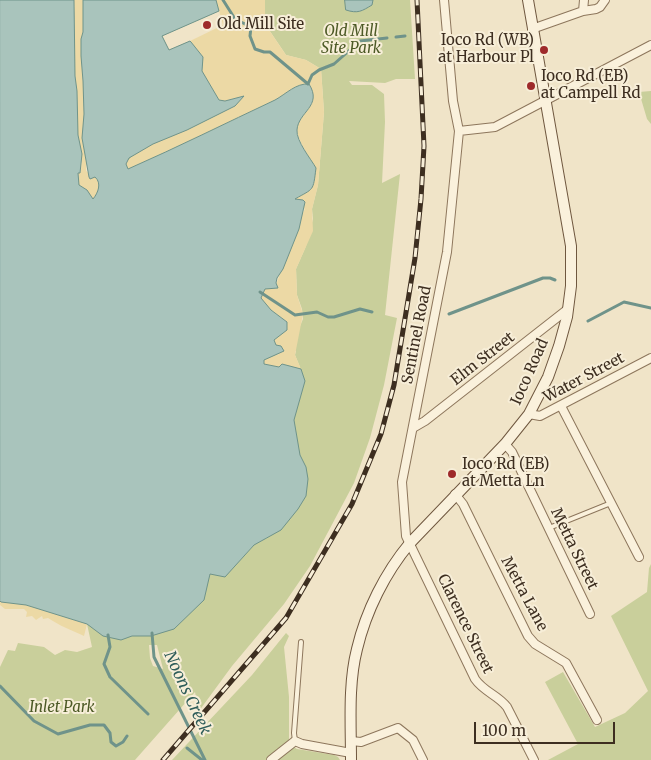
<!DOCTYPE html>
<style>
body{margin:0}
#map{position:relative;width:651px;height:760px;overflow:hidden;background:#f0e4c8;font-family:Merriweather,serif}
canvas{display:block}
.scale{position:absolute;left:474px;top:722px;width:141px;height:22px;box-sizing:border-box;border:2px solid #3d2e20;border-top:0;padding-left:6px;font-size:15px;line-height:18px;white-space:nowrap;color:#3d2e20;-webkit-text-stroke:4px #f7eed8;paint-order:stroke}
</style>
<div id="map">
<canvas width="651" height="760"></canvas>
<div class="scale">100 m</div>
</div>
<script>
const ctx = document.querySelector('canvas').getContext('2d');
ctx.lineJoin = 'round';
function paint(path, color) { ctx.fillStyle = color; ctx.fill(path, 'evenodd'); }
function stroke(path, color, width, dash) { ctx.strokeStyle = color; ctx.lineWidth = width; ctx.lineCap = dash ? 'butt' : 'round'; ctx.setLineDash(dash || []); ctx.stroke(path); }
function write(font, color, halo, rows, align = 'center') {
  ctx.font = font + ' Merriweather,serif'; ctx.lineWidth = 4; ctx.setLineDash([]); ctx.textBaseline = 'middle'; ctx.strokeStyle = halo; ctx.fillStyle = color; for (const [text, x, y, turn = 0] of rows) {
    ctx.save(); ctx.translate(x, y); ctx.rotate((+turn || 0) * Math.PI / 180); ctx.textAlign = isNaN(turn) ? turn : align; if (halo) ctx.strokeText(text, 0, 0); ctx.fillText(text, 0, 0); ctx.restore();
  }
}
const green = new Path2D(`
 M 53,0 L 74,0 L 75,76 L 77,91 L 78,135 L 82,154 L 80,173 L 78,173 L 79,185 L 87,190 L 93,199 C 98,193 102,183 95,177 L 90,179 L 89,177 L 82,138 L 84,114 L 83,81 L 81,56 L 81,39 L 83,32 L 83,0 L 216,0 L 219,11 L 162,36 L 169,50 L 190,41 L 203,57 L 202,71 L 219,100 L 225,101 L 244,96 C 231,116 167,136 143,150 C 136,154 130,157 126,164 L 128,169 L 247,114 L 284,95 L 294,88 L 308,84 C 326,100 295,116 297,134 C 298,144 311,159 316,168 C 313,192 314,188 295,199 L 303,200 L 305,202 L 299,229 L 283,269 L 277,278 L 276,283 L 278,288 L 265,289 L 261,298 L 271,310 L 287,322 L 287,330 L 274,340 L 276,345 L 281,346 L 284,351 L 263,362 L 264,364 L 279,367 L 281,365 L 283,501 L 265,539 L 270,536 L 287,502 L 285,365 L 286,364 L 300,367 L 295,355 L 296,351 L 292,348 L 292,340 L 298,331 L 303,319 L 302,309 L 297,295 L 296,269 L 306,246 L 313,219 L 312,209 L 318,185 L 324,112 L 321,69 L 306,60 L 286,55 L 265,24 L 264,0 L 410,0 L 415,79 L 396,79 L 385,83 L 349,81 L 352,85 L 372,85 L 384,94 L 385,122 L 382,183 L 400,174 L 385,315 L 397,318 L 384,385 L 370,438 L 354,483 L 310,566 L 284,604 L 232,666 L 199,711 L 195,692 L 135,760 L 0,760 L 0,667 L 8,650 L 15,651 L 18,643 L 44,647 L 55,655 L 65,650 L 77,652 L 92,647 L 87,624 L 26,605 L 1,602 L 0,601 L 0,401 L 27,434 L 57,492 L 57,541 L 89,575 L 99,603 L 115,617 L 172,590 L 214,554 L 234,520 L 228,477 L 205,440 L 200,417 L 163,389 L 120,370 L 89,331 L 50,259 L 48,239 L 34,213 L 40,198 L 61,216 L 84,230 L 99,220 C 100,214 100,206 103,201 C 122,159 166,192 190,211 L 192,251 L 201,263 L 223,254 L 232,265 L 227,276 L 237,284 L 233,277 L 237,260 L 227,251 L 200,251 L 197,230 L 200,214 L 193,203 L 180,197 L 151,177 L 173,162 L 183,162 L 212,166 L 224,177 L 212,163 L 176,157 L 144,172 L 125,172 L 114,177 L 109,182 L 97,206 L 94,217 L 88,223 L 80,221 L 55,201 L 46,191 L 62,169 L 69,152 L 62,117 L 61,90 L 52,13 ZM 253,546 L 241,559 L 213,574 L 210,574 L 209,577 L 157,616 L 100,633 L 93,628 L 154,609 L 213,565 ZM 149,645 L 157,645 L 163,669 L 153,666 L 150,658 Z
 M 651,91 L 651,124 L 647,119 L 639,92 Z
 M 651,564 L 651,760 L 548,760 L 578,744 L 545,682 L 563,672 L 595,727 L 625,713 L 648,691 L 611,616 L 647,592 L 649,568 Z
 M 286,633 L 289,636 L 284,647 L 289,697 L 289,744 L 297,749 L 334,755 L 338,757 L 340,760 L 172,760 L 252,675 Z`);
const sand = new Path2D(`
 M 74,0 L 83,0 L 83,32 L 81,39 L 81,56 L 83,81 L 84,114 L 82,138 L 86,161 L 86,171 L 98,179 C 100,186 97,194 93,200 L 79,189 L 78,173 L 81,171 L 82,154 L 78,135 L 77,91 L 75,76 Z
 M 216,0 L 265,0 L 265,24 L 286,55 L 306,60 L 321,69 L 324,112 L 318,185 L 312,209 L 313,231 L 296,269 L 297,295 L 303,314 L 295,355 L 301,369 L 282,364 L 279,367 L 264,364 L 264,360 L 279,354 L 274,340 L 287,322 L 271,310 L 261,298 L 265,289 L 276,289 C 276,279 293,244 298,232 C 301,224 300,216 305,209 L 294,200 L 300,196 L 314,165 C 310,161 309,157 306,152 C 291,125 297,127 312,103 L 294,88 L 284,95 L 247,114 L 128,169 L 126,164 C 135,146 178,134 197,125 C 210,119 222,112 235,106 L 236,98 L 225,101 L 219,100 L 202,71 L 203,57 L 190,41 L 223,25 Z
 M 0,601 L 1,602 L 26,605 L 87,624 L 84,636 C 71,630 60,626 48,618 L 43,619 L 42,616 L 36,620 L 32,616 L 26,617 L 27,612 L 24,609 L 5,609 L 0,605 Z`);
const water = new Path2D(`
 M 0,0 L 74,0 L 75,76 L 77,91 L 78,135 L 82,154 L 80,173 L 78,173 L 79,185 L 87,190 L 93,199 C 98,193 102,183 95,177 L 90,179 L 89,177 L 82,138 L 84,114 L 83,81 L 81,56 L 81,39 L 83,32 L 83,0 L 216,0 L 219,11 L 162,36 L 169,50 L 190,41 L 191,42 L 203,57 L 202,71 L 219,100 L 225,101 L 244,96 L 235,106 L 187,130 L 153,144 L 129,158 L 126,164 L 128,169 C 178,147 226,123 275,100 C 286,94 296,83 309,84 C 323,106 298,112 297,130 C 296,141 311,159 316,168 C 313,192 314,188 295,199 L 303,200 L 305,202 L 299,229 L 283,269 L 277,278 L 276,283 L 278,288 L 265,289 L 261,298 L 271,310 L 287,322 L 287,330 L 274,340 L 276,345 L 281,346 L 284,351 L 264,360 L 264,364 L 279,367 L 282,364 L 301,369 L 305,381 L 294,420 L 300,455 L 306,467 L 308,479 L 306,496 L 298,509 L 281,530 L 254,545 L 225,577 L 210,574 L 204,600 L 174,629 L 151,636 L 132,636 L 121,640 L 103,636 L 87,624 L 26,605 L 1,602 L 0,601 Z
 M 345,0 L 373,0 L 372,5 C 362,11 358,14 346,10 Z`);
const stream = new Path2D(`
 M 223,0 L 235,19 L 251,27 L 250,36 L 255,49 L 264,52 L 270,52 L 308,84 L 312,75 L 319,70 L 334,64 L 360,41 L 387,38
 M 396,37 L 405,36
 M 260,292 L 295,315 L 317,312 L 328,317 L 334,317 L 360,309 L 372,312
 M 449,314 L 543,278 L 550,278 L 555,280
 M 588,321 L 624,302 L 651,308
 M 152,633 L 154,657 L 205,760
 M 108,635 L 110,647 L 104,664 L 110,677 L 148,714
 M 0,686 L 34,721 L 58,734 L 90,725 L 104,725 L 110,733 L 111,742 L 116,746 L 123,742 L 127,736
 M 187,748 L 202,760`);
const lane = new Path2D(`
 M 549,528 L 611,503
 M 295,741 L 294,733 L 301,642`);
const street = new Path2D(`
 M 444,0 L 453,101 L 459,131 L 447,252 L 402,482 L 406,536 L 475,679 C 484,692 498,695 507,707 L 534,760
 M 583,11 L 584,0
 M 532,29 L 583,11 L 596,9 L 600,7 L 605,0
 M 459,131 L 495,127 L 651,45
 M 561,406 L 639,557
 M 529,414 L 540,416 L 651,358
 M 413,428 L 425,421 L 568,309
 M 505,444 L 512,452 L 590,614
 M 455,494 L 463,504 L 528,636 L 535,644 L 566,663 L 597,720
 M 351,741 L 361,742 L 398,728 L 413,740 L 423,760
 M 271,760 L 295,741 L 302,744 L 351,753`);
const secondary = new Path2D(`
 M 351,760 C 351,724 348,684 357,649 C 366,611 385,573 410,543 L 505,444 L 529,414 L 548,377 L 559,346 L 567,317 L 571,286 L 571,246 L 528,0`);
const rail = new Path2D(`
 M 163,760 L 286,618 L 352,504 L 381,434 L 394,385 L 415,258 L 421,199 L 424,146 L 417,0`);
const markers = [
 [207,25,5,"#9e2a2b"],
 [544,50,5,"#9e2a2b"],
 [531,86,5,"#9e2a2b"],
 [452,474,5,"#9e2a2b"]
];
const poiNames = [
 ["Old Mill Site",217,25],
 ["Ioco Rd (WB)",534,41,"right"],
 ["at Harbour Pl",534,58,"right"],
 ["Ioco Rd (EB)",541,77],
 ["at Campell Rd",541,94],
 ["Ioco Rd (EB)",462,465],
 ["at Metta Ln",462,482]
];
const parkNames = [
 ["Old Mill",351,32],
 ["Site Park",351,49],
 ["Inlet Park",62,708]
];
const streetNames = [
 ["Sentinel Road",417,335,-79],
 ["Elm Street",483,359,-38],
 ["Ioco Road",530,372,-66],
 ["Water Street",584,378,-28],
 ["Metta Street",574,549,64],
 ["Metta Lane",524,594,62],
 ["Clarence Street",465,624,64]
];
const waterNames = [
 ["Noons Creek",187,693,65]
];
paint(green, '#c9cf9b');
paint(sand, '#ecd9a5');
paint(water, '#a9c4bc');
stroke(water, '#6f938a', 1);
stroke(stream, '#6f938a', 3);
stroke(lane, '#8d765c', 6);
stroke(street, '#8d765c', 10);
stroke(secondary, '#6f573f', 12);
stroke(lane, '#faf1dc', 4);
stroke(street, '#faf1dc', 8);
stroke(secondary, '#faf1dc', 10);
stroke(rail, '#3d2e20', 5);
stroke(rail, '#f7eed8', 3, [9]);
for (const [x, y, r, color] of markers) { const dot = new Path2D(); dot.arc(x, y, r, 0, 2 * Math.PI); ctx.fillStyle = color; ctx.fill(dot); stroke(dot, '#f7eed8', 2); }
write('15px', '#3d2e20', '#f7eed8', poiNames, 'left');
write('italic 15px', '#4d5a26', '#f7eed8', parkNames);
write('15px', '#3d2e20', '#f7eed8', streetNames);
write('italic 16px', '#2f5d5a', '#f7eed8', waterNames);
</script>
